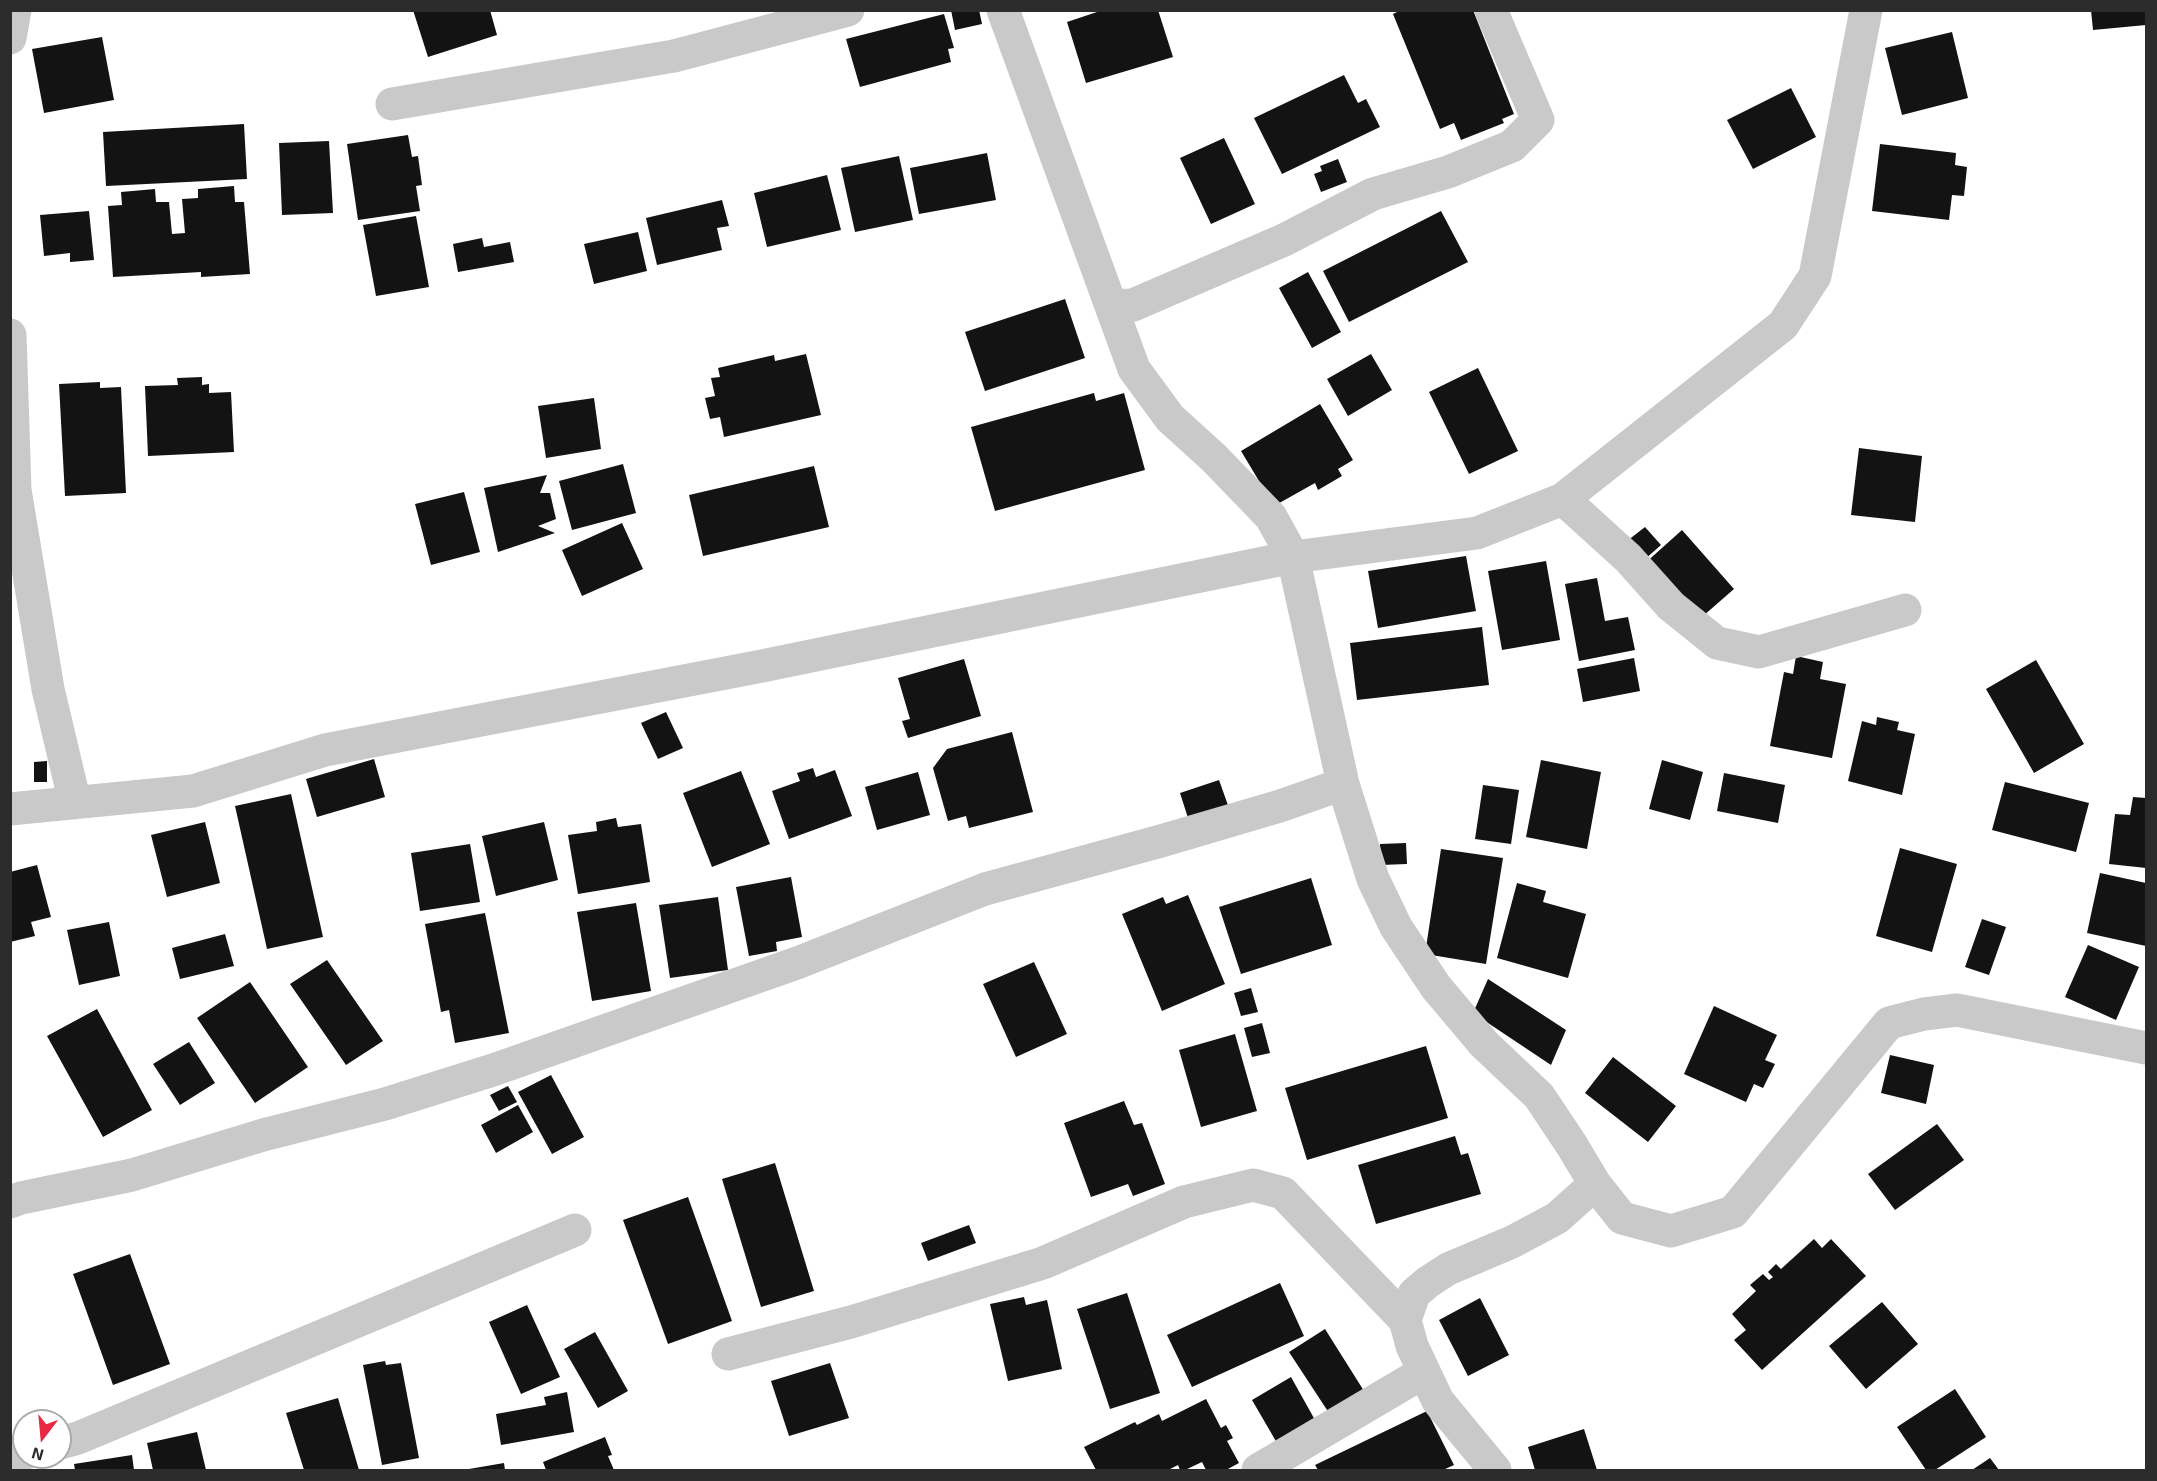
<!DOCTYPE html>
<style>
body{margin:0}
#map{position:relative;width:2157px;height:1481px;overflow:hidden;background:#fff;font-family:"Exo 2",sans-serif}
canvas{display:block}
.frame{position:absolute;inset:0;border:12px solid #2c2c2c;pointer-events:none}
.north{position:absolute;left:12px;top:1409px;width:60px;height:60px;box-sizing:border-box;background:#fff;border:2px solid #ababab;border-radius:50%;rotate:196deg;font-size:16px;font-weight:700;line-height:24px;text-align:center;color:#2c2c2c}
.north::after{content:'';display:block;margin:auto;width:21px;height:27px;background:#e72944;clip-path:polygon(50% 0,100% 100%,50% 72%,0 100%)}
</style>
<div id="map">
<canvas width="2157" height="1481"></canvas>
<div class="frame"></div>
<div class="north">N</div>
</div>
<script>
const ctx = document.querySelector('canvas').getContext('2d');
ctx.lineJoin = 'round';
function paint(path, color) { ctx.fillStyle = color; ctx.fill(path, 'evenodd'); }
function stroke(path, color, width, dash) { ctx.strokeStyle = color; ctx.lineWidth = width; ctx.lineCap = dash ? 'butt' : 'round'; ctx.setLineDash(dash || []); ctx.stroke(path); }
const building = new Path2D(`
 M 413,10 L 490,10 L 497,35 L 428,57 Z
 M 951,10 L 979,10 L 982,24 L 955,30 Z
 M 1103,10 L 1158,10 L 1173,57 L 1086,83 L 1067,22 Z
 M 1401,10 L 1473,10 L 1514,114 L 1502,119 L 1504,123 L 1461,140 L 1454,123 L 1440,129 L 1393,14 Z
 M 2091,10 L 2146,10 L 2146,25 L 2093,30 Z
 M 944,14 L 954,48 L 948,49 L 951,62 L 860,87 L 846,39 Z
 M 1952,32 L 1968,98 L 1902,115 L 1885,48 Z
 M 102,37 L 114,100 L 44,113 L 32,49 Z
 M 1344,75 L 1358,103 L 1366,99 L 1380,127 L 1282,174 L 1254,118 Z
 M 1791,88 L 1816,137 L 1753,169 L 1727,120 Z
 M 244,124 L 247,179 L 106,186 L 103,132 Z
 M 408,135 L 412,157 L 418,156 L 422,185 L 416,186 L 420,211 L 358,220 L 347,144 Z
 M 1224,138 L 1255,204 L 1211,224 L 1180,158 Z
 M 329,141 L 333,213 L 282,215 L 279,143 Z
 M 1880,144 L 1956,153 L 1955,165 L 1967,167 L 1964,196 L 1952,195 L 1949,220 L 1872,211 Z
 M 987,153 L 996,200 L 919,214 L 910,168 Z
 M 899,156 L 913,220 L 855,232 L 841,168 Z
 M 1338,159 L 1347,182 L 1321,192 L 1314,174 L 1322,171 L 1320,166 Z
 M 827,175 L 841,230 L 767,247 L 754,193 Z
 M 234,186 L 235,202 L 244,202 L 250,274 L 201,277 L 201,272 L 113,277 L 108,206 L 122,205 L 121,192 L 155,189 L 156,202 L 169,202 L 172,234 L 185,233 L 182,199 L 198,198 L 198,189 Z
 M 722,200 L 729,226 L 717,228 L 722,250 L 657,265 L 646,218 Z
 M 89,211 L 94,260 L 70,262 L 70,253 L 44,256 L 40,215 Z
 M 1441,211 L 1468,262 L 1349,322 L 1323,271 Z
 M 416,216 L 429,287 L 376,296 L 363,225 Z
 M 638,232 L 647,271 L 594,284 L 584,244 Z
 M 482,238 L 484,247 L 510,242 L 514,262 L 458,272 L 453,244 Z
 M 1308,272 L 1341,332 L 1312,348 L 1279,288 Z
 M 1065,299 L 1085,358 L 985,391 L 965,332 Z
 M 806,354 L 821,415 L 724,437 L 720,417 L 710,419 L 705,398 L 715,396 L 711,378 L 720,377 L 718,368 L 774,355 L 775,361 Z
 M 1371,354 L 1392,390 L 1348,416 L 1327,379 Z
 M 1478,368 L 1518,451 L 1469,474 L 1429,392 Z
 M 202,377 L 202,385 L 209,384 L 209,393 L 231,392 L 234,452 L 148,456 L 145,386 L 178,385 L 177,378 Z
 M 100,382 L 100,388 L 121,387 L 126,493 L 65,496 L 59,384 Z
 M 1094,393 L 1096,401 L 1124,393 L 1145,470 L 995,511 L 971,427 Z
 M 594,398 L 601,449 L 546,458 L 538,406 Z
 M 1320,404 L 1353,460 L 1338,469 L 1342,476 L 1318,490 L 1315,483 L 1274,506 L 1241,451 Z
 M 1859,448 L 1922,456 L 1915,522 L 1851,515 Z
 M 623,464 L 636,513 L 572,530 L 559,481 Z
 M 814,466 L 829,527 L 703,556 L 689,495 Z
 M 547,475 L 540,493 L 550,493 L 556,519 L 538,526 L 555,533 L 498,552 L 484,488 Z
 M 464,492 L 480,552 L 431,565 L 415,504 Z
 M 622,523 L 643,569 L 582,596 L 562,550 Z
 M 1645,527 L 1661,545 L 1644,560 L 1627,541 Z
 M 1682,530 L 1734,589 L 1695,623 L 1643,565 Z
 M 1466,556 L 1476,611 L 1378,628 L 1368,571 Z
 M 1546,561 L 1560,640 L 1502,650 L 1488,571 Z
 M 1597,578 L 1605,621 L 1628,617 L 1635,650 L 1579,661 L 1565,584 Z
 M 1482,627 L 1489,685 L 1357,700 L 1350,643 Z
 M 1796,656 L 1823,662 L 1820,679 L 1846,684 L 1832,758 L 1770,746 L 1784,672 L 1793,674 Z
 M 1634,658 L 1640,691 L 1583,702 L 1577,669 Z
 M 964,659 L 981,716 L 908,738 L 902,721 L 910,719 L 898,678 Z
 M 2036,660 L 2084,744 L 2034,773 L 1986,689 Z
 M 666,712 L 683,748 L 658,759 L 641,723 Z
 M 1877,717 L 1899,722 L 1897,730 L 1915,734 L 1902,795 L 1848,781 L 1862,721 L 1876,725 Z
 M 1012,732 L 1033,812 L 969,828 L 966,816 L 948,821 L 933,768 L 947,749 Z
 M 374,759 L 385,797 L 317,817 L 306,779 Z
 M 1541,760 L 1601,772 L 1587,849 L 1526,837 Z
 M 1662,760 L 1703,772 L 1690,820 L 1649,809 Z
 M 47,761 L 47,782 L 34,782 L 34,762 Z
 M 813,768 L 816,777 L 835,770 L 852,816 L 789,839 L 772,791 L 800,781 L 797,773 Z
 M 741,771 L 770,844 L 712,867 L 683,793 Z
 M 918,772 L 930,815 L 877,830 L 865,787 Z
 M 1724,773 L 1785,785 L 1778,823 L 1717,811 Z
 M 1219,780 L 1229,808 L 1189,821 L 1180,793 Z
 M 2005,782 L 2089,803 L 2076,852 L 1992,830 Z
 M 1483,785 L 1519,790 L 1511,844 L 1475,839 Z
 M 291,794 L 323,937 L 267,949 L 235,806 Z
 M 2133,797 L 2146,798 L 2146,868 L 2109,864 L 2115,814 L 2130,815 Z
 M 616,818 L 618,827 L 641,824 L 650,882 L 578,894 L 568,835 L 597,831 L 596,822 Z
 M 205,822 L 220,883 L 167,897 L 151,835 Z
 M 544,822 L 558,880 L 496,896 L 482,836 Z
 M 1406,843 L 1407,864 L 1381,865 L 1380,844 Z
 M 470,844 L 480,902 L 420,911 L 411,853 Z
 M 1900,848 L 1957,864 L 1932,952 L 1876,936 Z
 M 1441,849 L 1503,858 L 1486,964 L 1425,954 Z
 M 37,865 L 51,917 L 31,922 L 35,936 L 10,942 L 10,872 Z
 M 2100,873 L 2146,883 L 2146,946 L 2087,933 Z
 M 791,877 L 802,937 L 776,942 L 777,951 L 749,956 L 736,887 Z
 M 1311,878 L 1332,945 L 1241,974 L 1219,907 Z
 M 1517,883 L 1546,891 L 1543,902 L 1586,914 L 1568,978 L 1497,958 Z
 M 1188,895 L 1225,984 L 1162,1011 L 1122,914 L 1163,897 L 1166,904 Z
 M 718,897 L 728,970 L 670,978 L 659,905 Z
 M 636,903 L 651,991 L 592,1001 L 577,912 Z
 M 485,913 L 509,1033 L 455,1043 L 449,1010 L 441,1012 L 425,924 Z
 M 1982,919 L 2006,927 L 1989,975 L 1965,967 Z
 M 109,922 L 120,976 L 79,985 L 67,930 Z
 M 225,934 L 234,966 L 180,979 L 172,948 Z
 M 2088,945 L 2139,967 L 2116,1020 L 2065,997 Z
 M 327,960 L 383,1041 L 346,1065 L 290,984 Z
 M 1034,962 L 1067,1034 L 1016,1057 L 983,984 Z
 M 1488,979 L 1566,1030 L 1551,1065 L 1473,1013 Z
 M 250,982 L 308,1067 L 255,1103 L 197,1018 Z
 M 1251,988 L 1258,1012 L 1241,1016 L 1234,993 Z
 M 1714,1006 L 1777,1035 L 1765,1060 L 1775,1064 L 1763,1088 L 1754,1084 L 1746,1102 L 1684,1074 Z
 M 97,1009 L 152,1110 L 103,1137 L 47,1036 Z
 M 1262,1023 L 1270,1053 L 1252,1057 L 1244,1028 Z
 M 1235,1034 L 1257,1111 L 1201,1127 L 1179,1050 Z
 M 189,1042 L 215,1083 L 180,1105 L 153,1064 Z
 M 1426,1046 L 1448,1118 L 1307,1160 L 1285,1088 Z
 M 1890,1055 L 1934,1065 L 1926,1104 L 1881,1093 Z
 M 1613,1057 L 1676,1106 L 1648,1142 L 1585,1093 Z
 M 551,1075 L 584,1137 L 552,1154 L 518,1092 Z
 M 508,1086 L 517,1102 L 499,1111 L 490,1095 Z
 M 1124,1101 L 1134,1125 L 1142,1123 L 1165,1184 L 1133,1196 L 1128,1184 L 1091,1197 L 1064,1123 Z
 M 518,1105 L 533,1132 L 496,1153 L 481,1125 Z
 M 1937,1124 L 1964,1160 L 1895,1210 L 1868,1174 Z
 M 1455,1136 L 1461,1155 L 1468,1153 L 1481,1194 L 1376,1224 L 1358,1165 Z
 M 775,1163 L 814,1291 L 761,1307 L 722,1179 Z
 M 688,1197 L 732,1321 L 668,1344 L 623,1220 Z
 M 969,1225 L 976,1243 L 928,1261 L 921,1243 Z
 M 1814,1239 L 1822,1248 L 1831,1239 L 1866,1276 L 1762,1370 L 1734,1340 L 1746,1330 L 1732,1314 L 1756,1291 L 1750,1285 L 1763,1274 L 1769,1280 L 1773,1277 L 1768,1272 L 1776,1264 L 1781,1269 Z
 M 130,1254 L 170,1364 L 113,1385 L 73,1274 Z
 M 1280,1283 L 1304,1336 L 1192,1387 L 1167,1335 Z
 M 1127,1293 L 1160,1393 L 1110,1409 L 1077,1309 Z
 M 1024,1297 L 1026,1305 L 1047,1300 L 1062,1369 L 1008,1381 L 990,1304 Z
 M 1480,1298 L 1509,1355 L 1468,1376 L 1439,1320 Z
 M 1882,1302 L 1918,1344 L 1866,1389 L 1829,1346 Z
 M 527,1305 L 560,1377 L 521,1394 L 489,1322 Z
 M 1325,1329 L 1364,1391 L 1329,1413 L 1289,1352 Z
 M 595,1332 L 628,1391 L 598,1408 L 564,1349 Z
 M 385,1361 L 386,1365 L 401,1363 L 419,1458 L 382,1465 L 363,1365 Z
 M 830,1363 L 849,1418 L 789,1436 L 771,1381 Z
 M 1291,1377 L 1315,1420 L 1277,1443 L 1252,1400 Z
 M 1955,1389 L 1986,1437 L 1935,1470 L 1926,1470 L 1897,1427 Z
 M 567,1392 L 574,1432 L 501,1445 L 496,1414 L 546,1405 L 544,1397 Z
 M 338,1398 L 359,1470 L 304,1470 L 286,1413 Z
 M 1206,1399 L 1221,1428 L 1226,1425 L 1233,1438 L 1227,1441 L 1239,1463 L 1226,1470 L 1206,1470 L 1202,1462 L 1185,1470 L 1180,1470 L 1178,1465 L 1168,1470 L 1096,1470 L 1084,1447 L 1135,1422 L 1137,1425 L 1159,1414 L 1162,1421 Z
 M 1427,1411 L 1454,1465 L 1443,1470 L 1318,1470 L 1315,1465 Z
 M 1584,1429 L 1597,1470 L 1535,1470 L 1528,1447 Z
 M 197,1432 L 206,1470 L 153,1470 L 147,1443 Z
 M 605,1437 L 612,1455 L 608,1456 L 614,1470 L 546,1470 L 543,1462 Z
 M 132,1455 L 134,1470 L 75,1470 L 74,1464 Z
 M 1990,1458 L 1999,1470 L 1972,1470 Z
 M 504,1463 L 505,1470 L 469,1470 L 469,1469 Z`);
const minor = new Path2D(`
 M 1003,10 L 1134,369 L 1170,418 L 1214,458 L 1271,517 L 1293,557 L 1343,784 L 1373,879 L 1396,927 L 1436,987 L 1484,1044 L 1539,1096 L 1571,1144 L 1595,1184 L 1557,1218 L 1512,1242 L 1448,1269 L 1428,1282 L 1414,1294 L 1405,1320 L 1412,1346 L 1438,1401 L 1495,1470
 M 10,38 L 15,10
 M 392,104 L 674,56 L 848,10
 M 1111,306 L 1133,305 L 1284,240 L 1373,194 L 1448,172 L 1512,146 L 1538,120 L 1491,10
 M 10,335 L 15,490 L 48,689 L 75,803
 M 1563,499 L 1628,558 L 1671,606 L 1717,643 L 1759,652 L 1905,610
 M 10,809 L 193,791 L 325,750 L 762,666 L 1293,557 L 1477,533 L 1563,499 L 1783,325 L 1815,276 L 1866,10
 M 1595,1184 L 1622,1218 L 1671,1231 L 1733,1212 L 1889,1023 L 1924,1014 L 1957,1010 L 2146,1048
 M 10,1202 L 21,1198 L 132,1175 L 263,1135 L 385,1104 L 493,1070 L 797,963 L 985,889 L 1161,841 L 1280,806 L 1343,784
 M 728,1354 L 851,1322 L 1043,1263 L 1184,1202 L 1253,1185 L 1283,1193 L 1405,1320
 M 60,1443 L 78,1438 L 575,1230
 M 10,1459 L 24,1454
 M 1258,1470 L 1424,1372`);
paint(building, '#131313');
stroke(minor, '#c9c9c9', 33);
</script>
